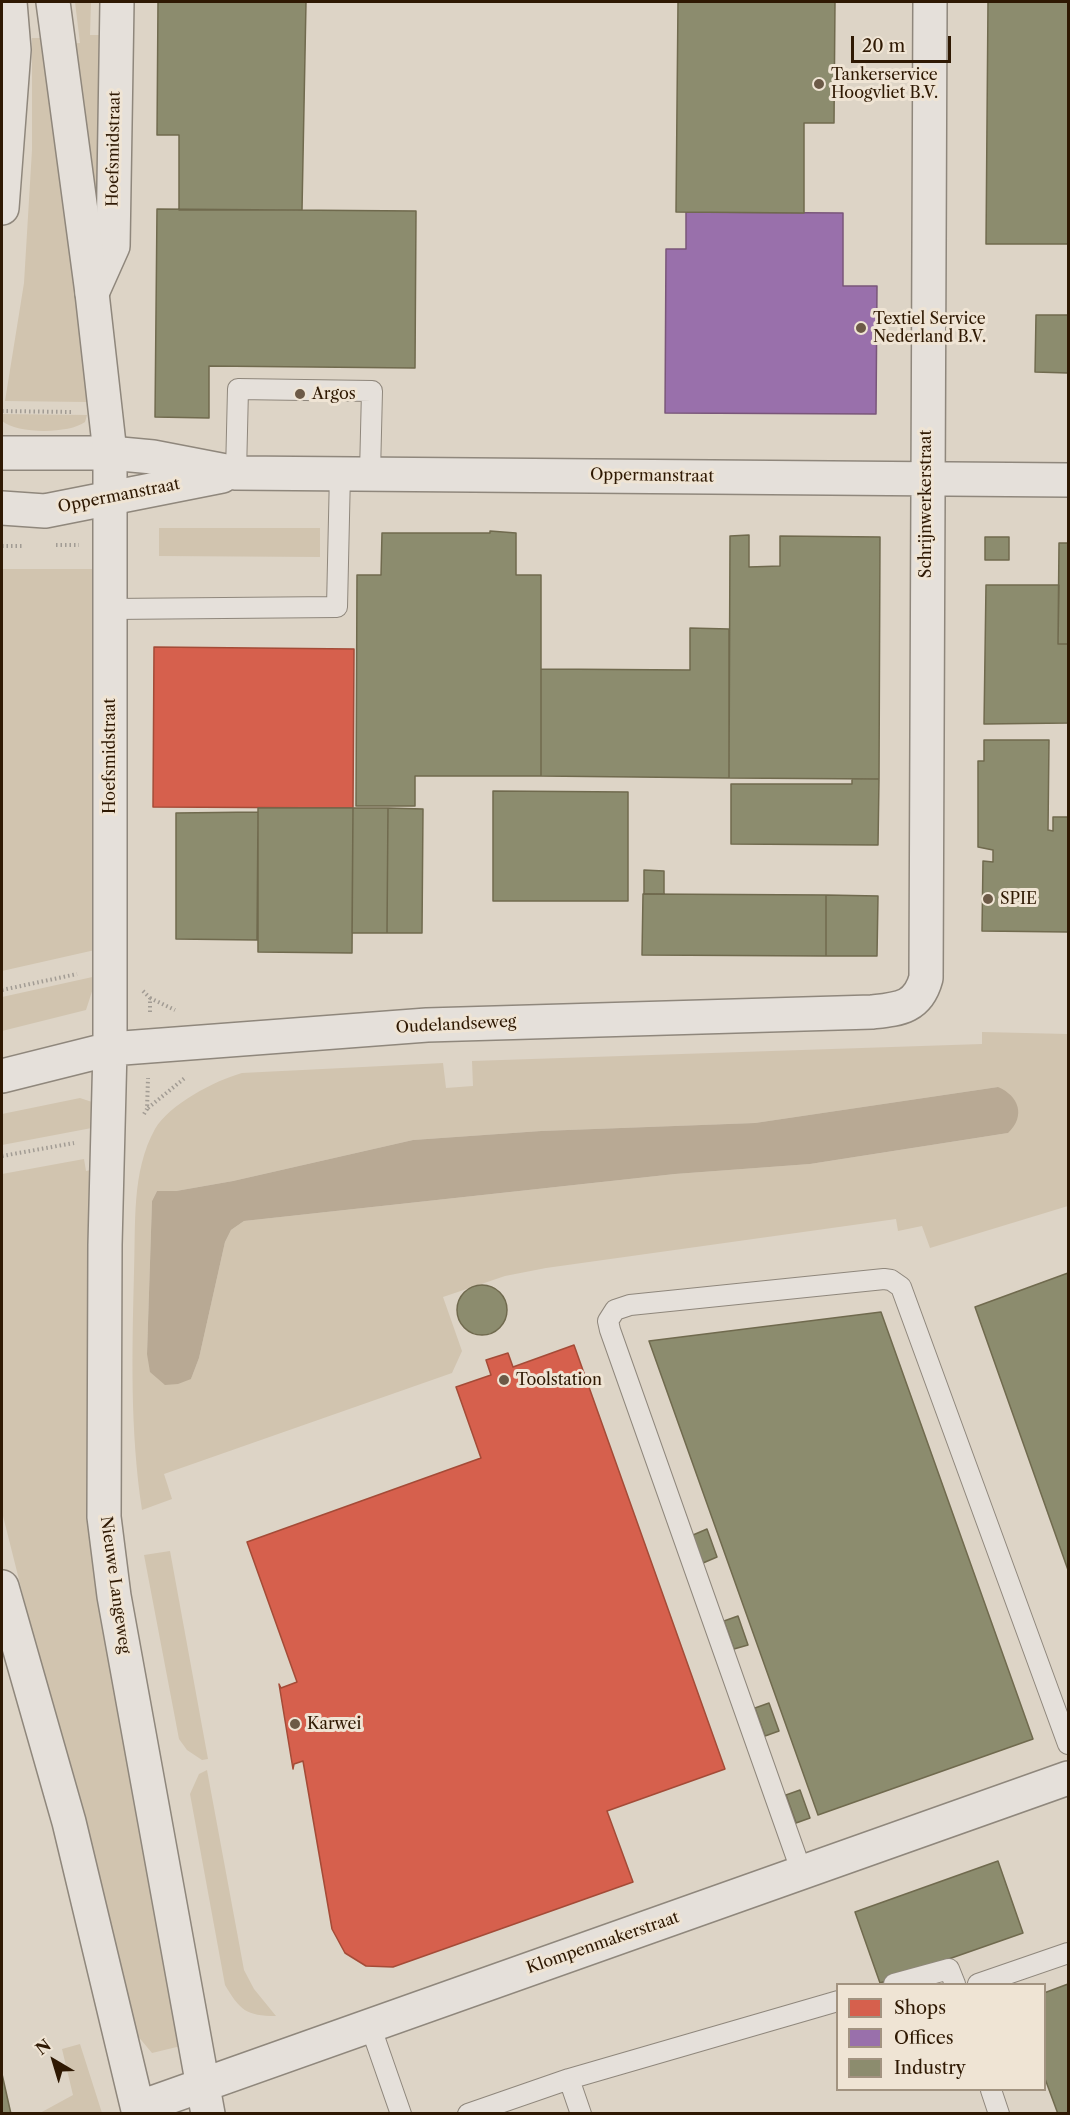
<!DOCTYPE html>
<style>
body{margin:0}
#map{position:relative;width:1070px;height:2115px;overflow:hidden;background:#ddd4c6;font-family:"Libre Caslon Text",serif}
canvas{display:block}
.frame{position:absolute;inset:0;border:3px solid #2f1903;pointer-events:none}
.legend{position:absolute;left:836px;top:1983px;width:210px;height:108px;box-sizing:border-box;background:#efe4d4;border:2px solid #a29380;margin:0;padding:8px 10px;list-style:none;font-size:18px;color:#2f1903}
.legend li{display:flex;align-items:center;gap:12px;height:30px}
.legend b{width:30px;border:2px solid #a29380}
.north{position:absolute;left:24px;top:2031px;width:60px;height:60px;-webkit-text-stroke:4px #efe4d4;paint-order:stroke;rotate:322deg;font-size:16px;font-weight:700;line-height:24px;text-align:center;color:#2f1903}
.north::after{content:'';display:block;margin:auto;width:21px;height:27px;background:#2f1903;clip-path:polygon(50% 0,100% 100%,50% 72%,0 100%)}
.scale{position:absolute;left:851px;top:36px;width:100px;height:27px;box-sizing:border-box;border:3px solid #2f1903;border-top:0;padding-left:8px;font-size:18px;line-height:21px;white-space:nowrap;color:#2f1903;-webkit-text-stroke:4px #efe4d4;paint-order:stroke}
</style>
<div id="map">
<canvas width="1070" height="2115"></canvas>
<div class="frame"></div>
<ul class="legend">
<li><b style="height:16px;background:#d6604d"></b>Shops</li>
<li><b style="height:16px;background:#9970ab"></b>Offices</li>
<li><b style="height:16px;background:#8c8c6e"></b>Industry</li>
</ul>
<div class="north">N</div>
<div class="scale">20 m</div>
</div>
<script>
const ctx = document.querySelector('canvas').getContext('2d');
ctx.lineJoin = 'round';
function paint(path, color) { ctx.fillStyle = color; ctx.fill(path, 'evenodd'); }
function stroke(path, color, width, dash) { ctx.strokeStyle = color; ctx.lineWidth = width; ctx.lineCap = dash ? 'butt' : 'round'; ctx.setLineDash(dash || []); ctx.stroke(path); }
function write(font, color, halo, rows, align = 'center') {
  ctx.font = font + ' "Libre Caslon Text",serif'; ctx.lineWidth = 6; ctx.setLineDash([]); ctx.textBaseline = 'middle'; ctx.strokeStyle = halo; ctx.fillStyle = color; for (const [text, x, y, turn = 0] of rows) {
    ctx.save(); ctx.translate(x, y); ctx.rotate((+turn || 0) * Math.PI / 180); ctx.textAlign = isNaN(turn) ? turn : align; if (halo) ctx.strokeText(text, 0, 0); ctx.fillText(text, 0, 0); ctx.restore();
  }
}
const green = new Path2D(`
 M 75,2 L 91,2 L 90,35 L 102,35 L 102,234 L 96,232 L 68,44 L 80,43 Z
 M 32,38 L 43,38 L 72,249 L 87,402 L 5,401 L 24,283 L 32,150 Z
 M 2,414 L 87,415 L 85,422 C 69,434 17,434 2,421 Z
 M 159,528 L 320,528 L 320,557 L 159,556 Z
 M 2,569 L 101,569 L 95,950 L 2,971 Z
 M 97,976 L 86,1010 L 2,1031 L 2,997 Z
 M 982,1032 L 1068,1034 L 1068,1206 L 930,1248 L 922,1226 L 898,1231 L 896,1219 L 546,1268 L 505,1276 L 443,1297 L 462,1351 L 452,1373 L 164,1474 L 172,1499 L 142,1510 C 130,1430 132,1353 134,1272 C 136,1225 131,1172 155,1129 C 170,1104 214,1081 242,1073 L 443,1063 L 446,1088 L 473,1086 L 472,1061 L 982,1044 ZM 998,1087 L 1008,1133 L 810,1164 L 675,1174 L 244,1221 L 231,1230 L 225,1242 L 199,1358 L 191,1379 L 147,1354 L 152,1201 L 157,1191 L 176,1191 L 233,1181 L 413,1140 L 541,1131 L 755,1123 Z
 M 80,1098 L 95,1103 L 97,1127 L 2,1145 L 2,1114 Z
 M 84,1159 L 86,1171 L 96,1169 L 92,1385 L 185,2045 L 152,2053 L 132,2029 L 2,1512 L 2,1174 Z
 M 170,1551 L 208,1759 L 202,1760 L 187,1750 L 179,1739 L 144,1555 Z
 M 207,1770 L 244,1970 L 254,1989 L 276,2016 C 246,2016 240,2010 225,1985 L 190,1794 L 199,1774 Z
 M 80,2044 L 102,2113 L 40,2113 L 73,2095 L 62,2049 Z`);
const water = new Path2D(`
 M 998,1087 C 1019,1096 1026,1116 1008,1133 L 810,1164 L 675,1174 L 244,1221 L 231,1230 L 225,1242 L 199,1358 L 191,1379 L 178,1384 L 165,1385 L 150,1372 L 147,1354 L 152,1201 L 157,1191 L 176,1191 L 233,1181 L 413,1140 L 541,1131 L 755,1123 Z`);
const shops = new Path2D(`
 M 154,647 L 354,649 L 353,808 L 153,807 Z
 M 574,1345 L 725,1769 L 607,1811 L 633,1882 L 393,1967 L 366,1966 L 345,1953 L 332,1929 L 303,1761 L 294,1764 L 293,1769 L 279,1684 L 281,1688 L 297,1682 L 247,1542 L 481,1458 L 456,1387 L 491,1375 L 486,1360 L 508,1353 L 513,1367 Z`);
const offices = new Path2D(`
 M 686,212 L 843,213 L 843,286 L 877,286 L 876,414 L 665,413 L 666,249 L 686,249 Z`);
const industry = new Path2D(`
 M 158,2 L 306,2 L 302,210 L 179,210 L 179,135 L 157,135 Z
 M 678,2 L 835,2 L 834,123 L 804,123 L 804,213 L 676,212 Z
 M 988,2 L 1068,2 L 1068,244 L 986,244 Z
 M 157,209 L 416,211 L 415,368 L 209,366 L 209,418 L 155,417 Z
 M 1036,315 L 1068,315 L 1068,373 L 1035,372 Z
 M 490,531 L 516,533 L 516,575 L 541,575 L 541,776 L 415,776 L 415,806 L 356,806 L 357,575 L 381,575 L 382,533 L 490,533 Z
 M 749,535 L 749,567 L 780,566 L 780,536 L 880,537 L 879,779 L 729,778 L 730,536 Z
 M 985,537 L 1009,537 L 1009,560 L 985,560 Z
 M 1059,543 L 1068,543 L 1068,644 L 1058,644 Z
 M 986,585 L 1059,585 L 1058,644 L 1068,644 L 1068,723 L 984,724 Z
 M 690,628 L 729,629 L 729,778 L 541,776 L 541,669 L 690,670 Z
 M 984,740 L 1049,740 L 1048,830 L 1053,831 L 1053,817 L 1068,817 L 1068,932 L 982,931 L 983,861 L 993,862 L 993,850 L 978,847 L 978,761 L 984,761 Z
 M 852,779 L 879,779 L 878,845 L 731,844 L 731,784 L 852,784 Z
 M 493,791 L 628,792 L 628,901 L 493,901 Z
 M 258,808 L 353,808 L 352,953 L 258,952 Z
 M 353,808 L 388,808 L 387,933 L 352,933 Z
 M 388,808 L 423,809 L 422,933 L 387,933 Z
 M 258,812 L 257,940 L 176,939 L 176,813 Z
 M 644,870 L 664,871 L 664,894 L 644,894 Z
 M 643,894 L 826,895 L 826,956 L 642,955 Z
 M 826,895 L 878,896 L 877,956 L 826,956 Z
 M 1068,1273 L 1068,1570 L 975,1307 Z
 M457 1310a25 25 0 1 1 50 0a25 25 0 1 1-50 0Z
 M 881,1312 L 1033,1739 L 818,1815 L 649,1341 Z
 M 707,1529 L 717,1557 L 703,1563 L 693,1535 Z
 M 738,1616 L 748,1645 L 734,1649 L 724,1621 Z
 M 769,1703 L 779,1731 L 765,1736 L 755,1708 Z
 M 800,1790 L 810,1818 L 796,1823 L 786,1795 Z
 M 998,1861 L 1023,1933 L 880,1983 L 855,1912 Z
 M 1068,1984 L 1068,2114 L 1058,2114 L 1044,2076 L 1044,1993 Z
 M 2,2074 L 11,2114 L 2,2114 Z`);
const path = new Path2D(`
 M 2,411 L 71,412
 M 56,545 L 79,545
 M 2,546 L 22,546
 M 2,990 L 77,974
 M 143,991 L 150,998 L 150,1013
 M 150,998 L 175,1010
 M 148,1108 L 186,1077
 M 144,1114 L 147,1109 L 148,1078
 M 2,1156 L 74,1143`);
const service = new Path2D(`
 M 236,473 L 238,389 L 372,391 L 370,473
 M 111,609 L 337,607 L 340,473
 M 802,1873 L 610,1330 L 608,1321 L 615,1310 L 630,1305 L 884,1279 L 891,1280 L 901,1287 L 1068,1744
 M 894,1984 L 949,1969 L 955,1984
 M 978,1984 L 1068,1953
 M 370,2025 L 401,2114
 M 569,2079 L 581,2114
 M 991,2090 L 999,2114
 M 468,2114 L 569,2079 L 838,2001`);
const minor = new Path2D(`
 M 92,293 L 113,246 L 117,2
 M 2,453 L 110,453 L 153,457 L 236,473 L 1068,480
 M 2,508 L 45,511 L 222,476
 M 2,1587 L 69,1822 L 139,2114
 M 138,2108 L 1068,1778
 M 208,2114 L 114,1596 L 104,1517 L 105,1245 L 110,1049 L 427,1025 L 872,1012 C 899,1009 918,1008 926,978 L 930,2`);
const tertiary = new Path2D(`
 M 2,208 L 14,50 L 10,2
 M 2,1076 L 110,1049 L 110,453 L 92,293 L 53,2`);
const markers = [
 [819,84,6,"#6c5a47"],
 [861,328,6,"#6c5a47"],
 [300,394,6,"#6c5a47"],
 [988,899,6,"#6c5a47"],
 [504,1380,6,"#6c5a47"],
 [295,1724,6,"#6c5a47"]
];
const poiNames = [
 ["Tankerservice",831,75],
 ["Hoogvliet B.V.",831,93],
 ["Textiel Service",873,319],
 ["Nederland B.V.",873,337],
 ["Argos",312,394],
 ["SPIE",1000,899],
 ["Toolstation",516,1380],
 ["Karwei",307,1724]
];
const streetNames = [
 ["Hoefsmidstraat",114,149,-89],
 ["Oppermanstraat",652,476,1],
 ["Oppermanstraat",119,496,-11],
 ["Schrijnwerkerstraat",926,504,-90],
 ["Hoefsmidstraat",110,756,-90],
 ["Oudelandseweg",456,1025,-3],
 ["Nieuwe Langeweg",115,1585,82],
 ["Klompenmakerstraat",603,1943,-19]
];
paint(green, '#d1c4af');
paint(water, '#b8a994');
paint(shops, '#d6604d');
stroke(shops, '#a44b37', 1.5);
paint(offices, '#9970ab');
stroke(offices, '#795679', 1.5);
paint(industry, '#8c8c6e');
stroke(industry, '#706a4e', 1.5);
stroke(service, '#8f877c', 22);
stroke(minor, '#8f877c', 36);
stroke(tertiary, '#8f877c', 36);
stroke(path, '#a29c94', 4, [1.5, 3]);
stroke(service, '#e5e0da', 20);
stroke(minor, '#e5e0da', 33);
stroke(tertiary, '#e5e0da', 33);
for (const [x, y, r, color] of markers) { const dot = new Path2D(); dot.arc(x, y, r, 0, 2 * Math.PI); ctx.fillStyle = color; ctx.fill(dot); stroke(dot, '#efe4d4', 2); }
write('16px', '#2f1903', '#efe4d4', poiNames, 'left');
write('16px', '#2f1903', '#efe4d4', streetNames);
</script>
